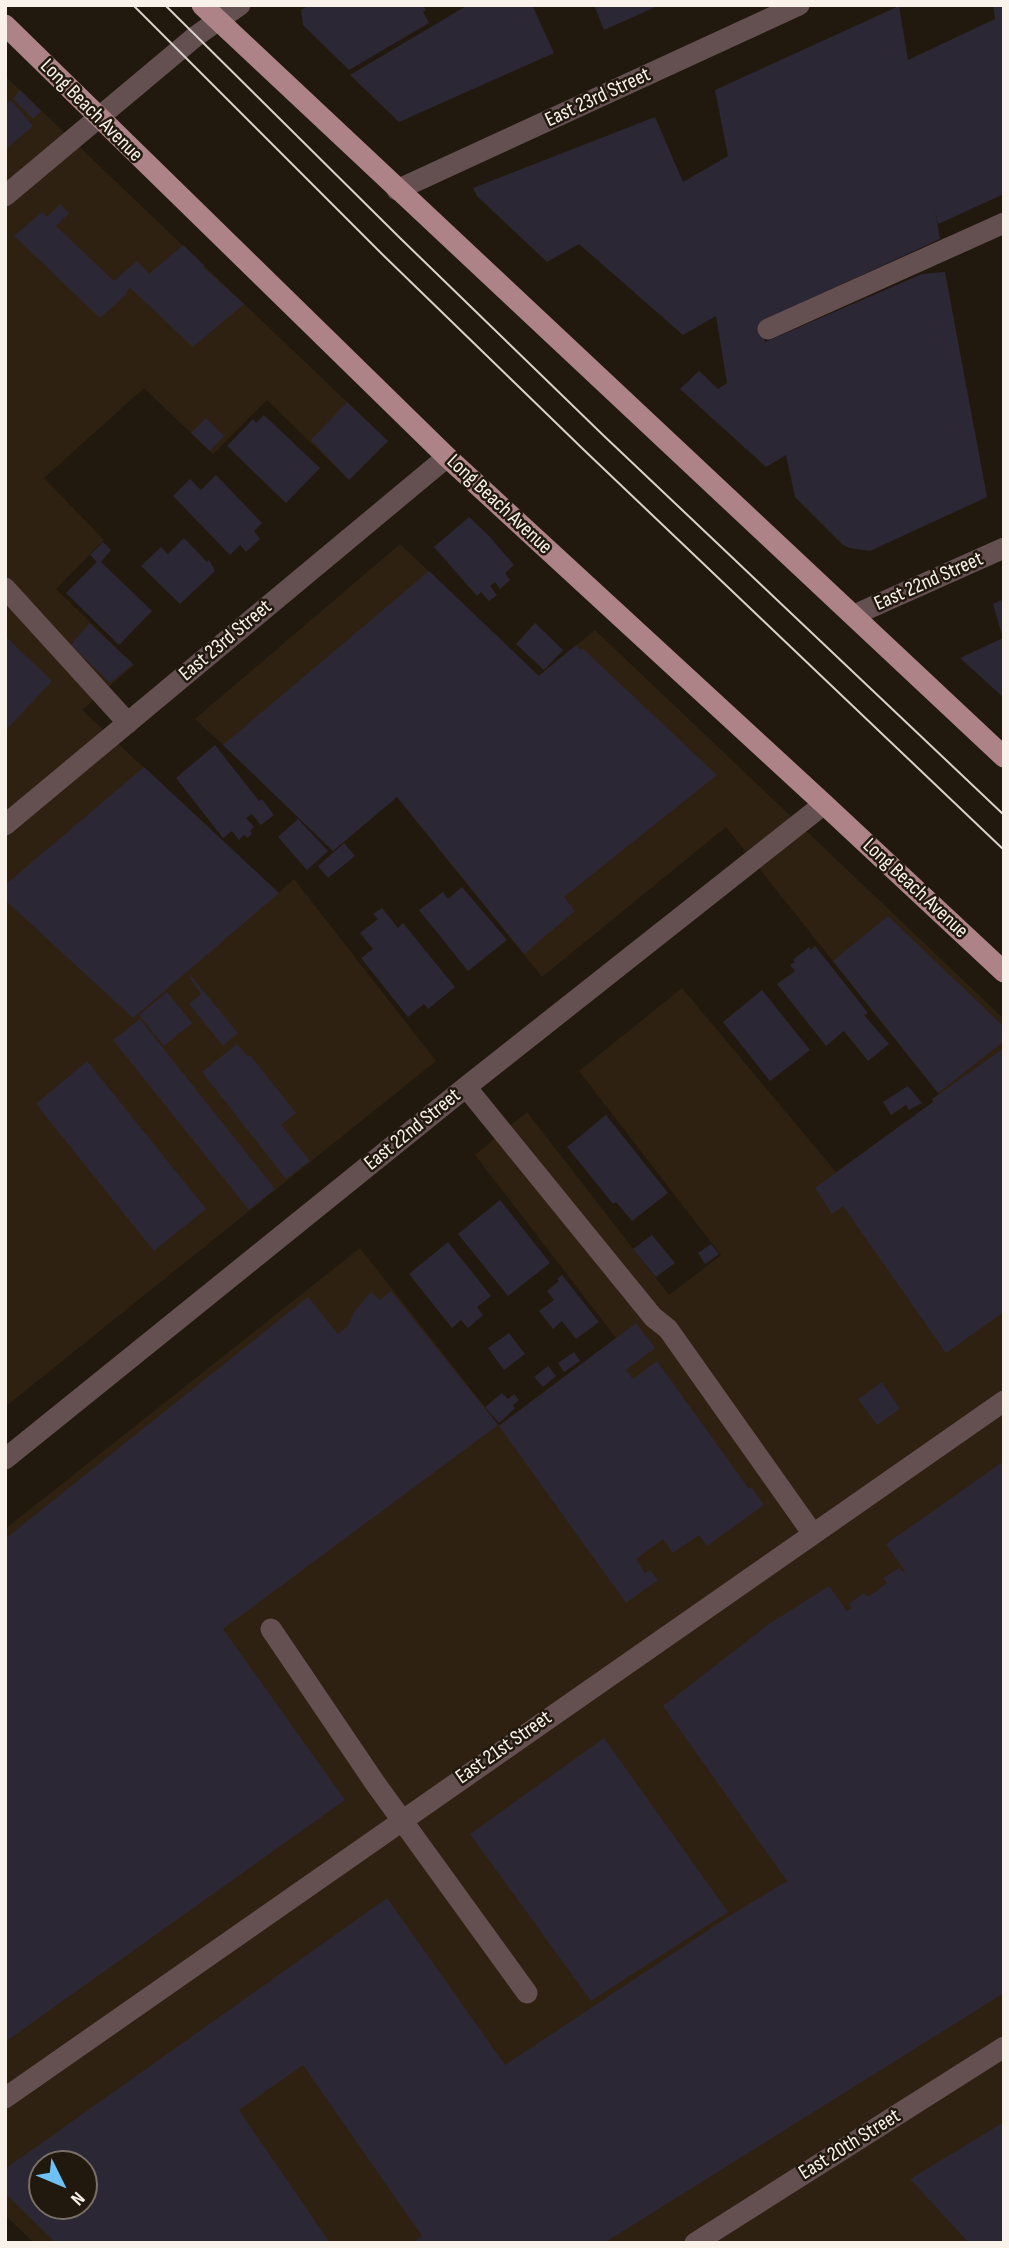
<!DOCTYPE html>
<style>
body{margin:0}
#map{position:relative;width:1009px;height:2248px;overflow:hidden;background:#22190e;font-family:"Sofia Sans Condensed",sans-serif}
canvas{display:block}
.frame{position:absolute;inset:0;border:7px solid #f8f2eb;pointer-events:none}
.north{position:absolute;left:28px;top:2150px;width:70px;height:70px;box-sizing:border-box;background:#22190e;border:2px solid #787066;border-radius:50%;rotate:133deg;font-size:19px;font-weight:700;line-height:28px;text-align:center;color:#f8f2eb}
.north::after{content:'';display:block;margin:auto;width:24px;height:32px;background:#6ec2f3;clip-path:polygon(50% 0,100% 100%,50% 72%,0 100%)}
</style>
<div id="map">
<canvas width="1009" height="2248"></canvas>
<div class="frame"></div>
<div class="north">N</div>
</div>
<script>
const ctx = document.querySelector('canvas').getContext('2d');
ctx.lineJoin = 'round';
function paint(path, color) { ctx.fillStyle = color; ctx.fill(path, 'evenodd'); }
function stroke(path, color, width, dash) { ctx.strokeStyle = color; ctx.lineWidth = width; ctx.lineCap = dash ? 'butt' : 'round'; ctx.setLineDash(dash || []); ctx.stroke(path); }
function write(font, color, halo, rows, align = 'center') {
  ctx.font = font + ' "Sofia Sans Condensed",sans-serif'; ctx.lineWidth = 5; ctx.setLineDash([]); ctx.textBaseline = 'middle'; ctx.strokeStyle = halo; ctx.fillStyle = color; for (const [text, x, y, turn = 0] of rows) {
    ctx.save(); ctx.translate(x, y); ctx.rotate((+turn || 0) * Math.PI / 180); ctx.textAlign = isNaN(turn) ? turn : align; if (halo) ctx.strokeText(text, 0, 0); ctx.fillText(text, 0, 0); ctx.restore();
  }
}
const built = new Path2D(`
 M 5,76 L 388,441 L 349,480 L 267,400 L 213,454 L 144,388 L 44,478 L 104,540 L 56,589 L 134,665 L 82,710 L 278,893 L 294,879 L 436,1061 L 5,1407 Z
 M 400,544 L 538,676 L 595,630 L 1004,1019 L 1004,2243 L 34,2243 L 5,2215 L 5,1529 L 360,1248 L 499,1425 L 616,1338 L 475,1155 L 527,1112 L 669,1295 L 721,1255 L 579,1071 L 682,988 L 836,1172 L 933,1102 L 932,1099 L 939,1094 L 726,827 L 542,977 L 397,797 L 223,745 L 195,719 ZM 42,2164 L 84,2164 L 84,2206 L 42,2206 Z`);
const building = new Path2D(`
 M 310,5 L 423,5 L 426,10 L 423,12 L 429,23 L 349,70 L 303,25 L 301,10 Z
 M 468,5 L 532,5 L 554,53 L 399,122 L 350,75 Z
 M 594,5 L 660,5 L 604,30 Z
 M 993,5 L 1004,5 L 1004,194 L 938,224 L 935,210 L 940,239 L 760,322 L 765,342 L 922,274 L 945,272 L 987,497 L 870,551 L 849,548 L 842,544 L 795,497 L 786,455 L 766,467 L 680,389 L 699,371 L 718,389 L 727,383 L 716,316 L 683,335 L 579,244 L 547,262 L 477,196 L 473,188 L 655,117 L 683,182 L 728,156 L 715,90 L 899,6 L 908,60 L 995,19 Z
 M 20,90 L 41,111 L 33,119 L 13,99 Z
 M 11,100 L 33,126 L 7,148 L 5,145 L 5,105 Z
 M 60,204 L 69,213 L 56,226 L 114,281 L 137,261 L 149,274 L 183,245 L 204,265 L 203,267 L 244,304 L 193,347 L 130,288 L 126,292 L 127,294 L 100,318 L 14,236 L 42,212 L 47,217 Z
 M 347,402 L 388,441 L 349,480 L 311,440 Z
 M 264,415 L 320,468 L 286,503 L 227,446 L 253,419 L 256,423 Z
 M 206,418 L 224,436 L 210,451 L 191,433 Z
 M 216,475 L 262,523 L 254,531 L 260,539 L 246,552 L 240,545 L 230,555 L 173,496 L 190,479 L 201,490 Z
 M 469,517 L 489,536 L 514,565 L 505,573 L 510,580 L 500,589 L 495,582 L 490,586 L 497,595 L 489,601 L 481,592 L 477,596 L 434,547 Z
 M 184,538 L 207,562 L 209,560 L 215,571 L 180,604 L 141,566 L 161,547 L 168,554 Z
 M 103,542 L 111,550 L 101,562 L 152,611 L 119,645 L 66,593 L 97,562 L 90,555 Z
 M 429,571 L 539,676 L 576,645 L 580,650 L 582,648 L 717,775 L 564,897 L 575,911 L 524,954 L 397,797 L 333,851 L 223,745 Z
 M 1004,599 L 1004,698 L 960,658 L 1003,638 L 993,604 Z
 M 89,623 L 133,664 L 110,683 L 71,645 Z
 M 535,623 L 563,650 L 544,670 L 516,644 Z
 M 5,636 L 52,681 L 5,731 Z
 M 215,745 L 259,801 L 262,799 L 274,815 L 261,825 L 252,814 L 246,818 L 254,827 L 250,831 L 252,834 L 247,838 L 244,835 L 239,840 L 232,831 L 223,838 L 176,778 Z
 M 144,767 L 279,893 L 133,1018 L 5,900 L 5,885 Z
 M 298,819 L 328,851 L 307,870 L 278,837 Z
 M 344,843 L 355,856 L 328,878 L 318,866 Z
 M 462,887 L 507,940 L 468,971 L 419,910 L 443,892 L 448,899 Z
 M 382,908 L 398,928 L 403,923 L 455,987 L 428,1009 L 424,1004 L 408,1017 L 361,958 L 373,949 L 360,933 L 378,919 L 373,914 Z
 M 888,916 L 1004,1027 L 1004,1041 L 938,1093 L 833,961 Z
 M 815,946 L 868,1013 L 864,1015 L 889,1044 L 868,1061 L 844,1031 L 826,1046 L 777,984 L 795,971 L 790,965 L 795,962 L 793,960 L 809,947 L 811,950 Z
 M 191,976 L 238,1033 L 223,1046 L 189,1004 L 201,994 L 190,978 Z
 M 762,990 L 810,1050 L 770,1081 L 723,1022 Z
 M 167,992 L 192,1023 L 164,1046 L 139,1015 Z
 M 140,1019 L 275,1189 L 249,1210 L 113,1040 Z
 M 237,1044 L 248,1057 L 250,1055 L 296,1113 L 281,1125 L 310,1161 L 286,1179 L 202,1072 Z
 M 1004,1048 L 1004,1312 L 946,1353 L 843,1206 L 832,1214 L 815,1188 L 933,1102 L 932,1099 Z
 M 87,1061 L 206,1209 L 154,1251 L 36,1104 Z
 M 908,1086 L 922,1103 L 909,1110 L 906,1105 L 891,1115 L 883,1102 Z
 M 606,1115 L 668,1193 L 632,1221 L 616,1202 L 613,1204 L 567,1147 Z
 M 500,1200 L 550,1263 L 508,1296 L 458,1234 Z
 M 652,1235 L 675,1263 L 656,1277 L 633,1249 Z
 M 448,1242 L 491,1296 L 477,1307 L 483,1315 L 468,1328 L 461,1320 L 452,1328 L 409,1274 Z
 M 711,1244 L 719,1254 L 705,1264 L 698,1253 Z
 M 562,1275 L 599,1322 L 576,1339 L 562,1321 L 553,1329 L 539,1311 L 554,1300 L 547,1291 L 559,1281 L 557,1279 Z
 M 391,1291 L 498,1425 L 223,1629 L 345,1800 L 5,2042 L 5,1539 L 308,1297 L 338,1334 L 348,1326 L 354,1312 L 371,1292 L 380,1300 Z
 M 636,1323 L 655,1348 L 626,1370 L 633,1379 L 657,1361 L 749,1489 L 751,1487 L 764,1505 L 707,1546 L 699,1535 L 673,1553 L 663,1539 L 636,1559 L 645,1573 L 650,1570 L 658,1580 L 626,1603 L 499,1426 Z
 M 509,1333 L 525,1354 L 504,1370 L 488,1348 Z
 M 574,1352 L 580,1361 L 564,1372 L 558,1363 Z
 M 548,1366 L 556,1376 L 543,1387 L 534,1377 Z
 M 882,1382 L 900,1409 L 877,1425 L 858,1399 Z
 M 502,1393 L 508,1399 L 514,1394 L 519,1400 L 513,1405 L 515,1408 L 499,1423 L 485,1407 Z
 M 1004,1461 L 1004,1993 L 604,2243 L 412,2243 L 422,2236 L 303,2065 L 239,2110 L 330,2243 L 56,2243 L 5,2193 L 5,2169 L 387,1898 L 505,2065 L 731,1915 L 787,1881 L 663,1706 L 769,1624 L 829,1586 L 847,1611 L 852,1608 L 849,1604 L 864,1593 L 868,1597 L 887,1583 L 883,1578 L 899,1568 L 903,1572 L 905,1571 L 886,1544 ZM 42,2164 L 84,2164 L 84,2206 L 42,2206 Z
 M 604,1738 L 728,1912 L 591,2001 L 470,1834 Z
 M 1004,2122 L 1004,2243 L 969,2243 L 910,2179 Z`);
const minor = new Path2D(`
 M 397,190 L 799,5
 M 5,196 L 196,36 L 240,5
 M 768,329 L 1004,223
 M 5,588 L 128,723
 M 854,615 L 1004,548
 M 5,825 L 447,457
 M 466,1087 L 653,1317 L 668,1329 L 813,1534
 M 5,1459 L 466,1087 L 824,804
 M 271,1629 L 375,1783 L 527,1993
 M 5,2098 L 1004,1401
 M 695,2243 L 1004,2047`);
const major = new Path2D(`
 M 202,5 L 1004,757
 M 5,25 L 447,457 L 824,804 L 1004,972`);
const tram = new Path2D(`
 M 133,5 L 383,255 L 585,451 L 1004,850
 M 165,5 L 400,238 L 603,435 L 1004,815`);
const streetNames = [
 ["East 23rd Street",598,98,-25],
 ["Long Beach Avenue",91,111,45],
 ["Long Beach Avenue",499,505,43],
 ["East 22nd Street",929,582,-24],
 ["East 23rd Street",226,641,-40],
 ["Long Beach Avenue",915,889,43],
 ["East 22nd Street",413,1130,-39],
 ["East 21st Street",504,1748,-35],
 ["East 20th Street",850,2145,-32]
];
paint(built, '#2e2111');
paint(building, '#2c2734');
stroke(minor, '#644f51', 21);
stroke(major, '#ae8388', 21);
stroke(tram, '#d7d1c9', 2);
write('21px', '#f8f2eb', '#22190e', streetNames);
</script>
